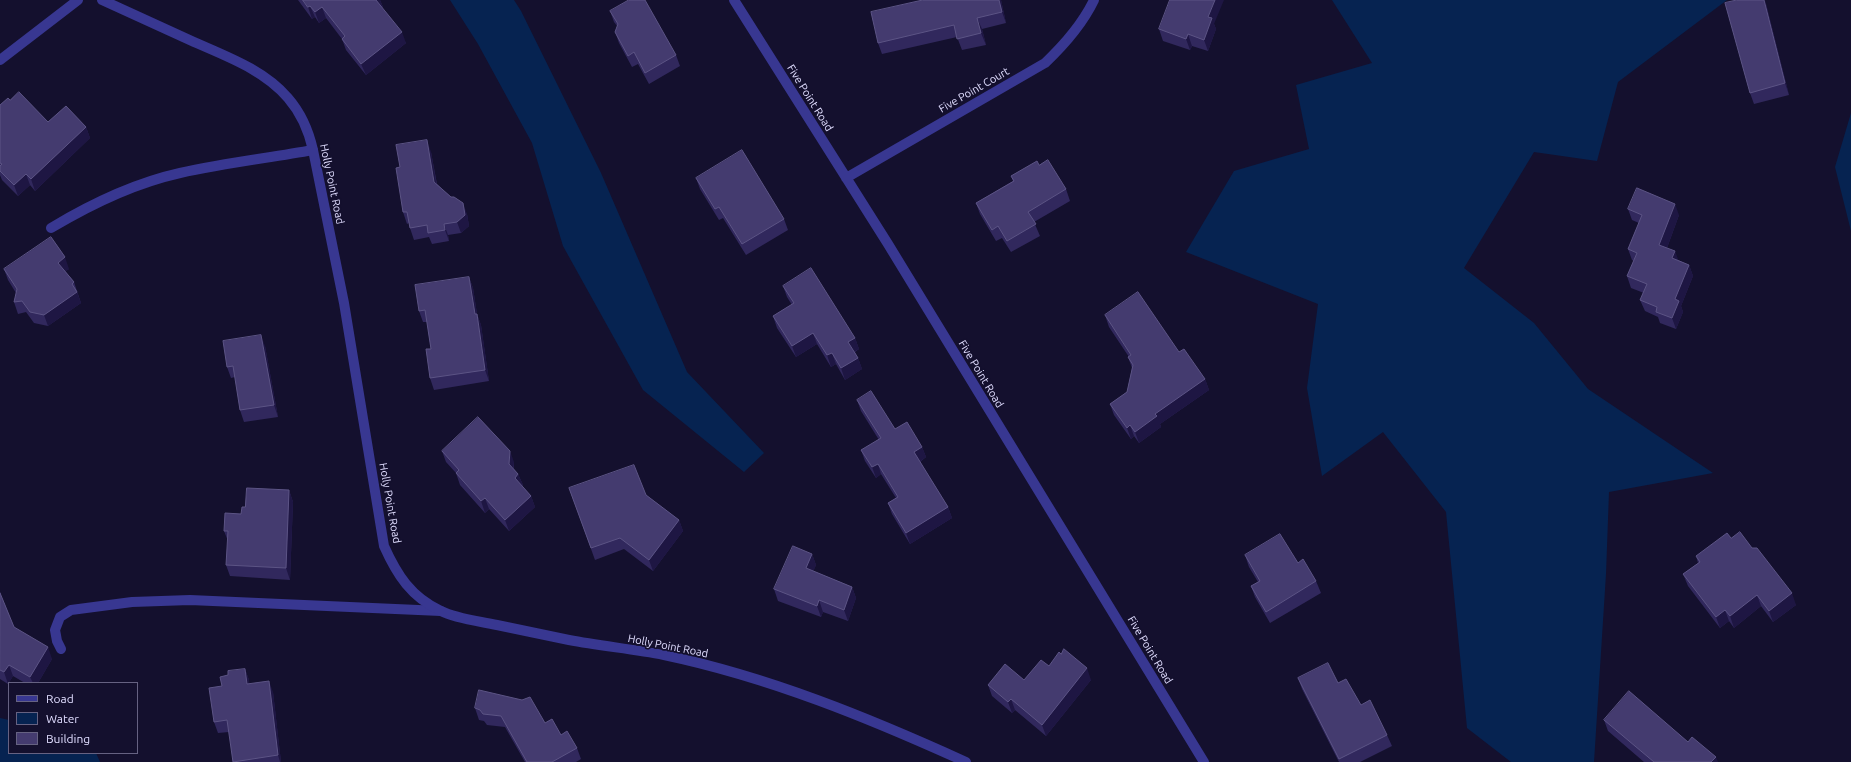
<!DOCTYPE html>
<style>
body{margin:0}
#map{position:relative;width:1851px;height:762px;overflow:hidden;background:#14102e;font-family:Ubuntu,sans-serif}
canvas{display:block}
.legend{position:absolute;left:8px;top:682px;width:130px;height:72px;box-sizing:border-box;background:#14102e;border:1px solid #666282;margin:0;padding:5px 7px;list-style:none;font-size:12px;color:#e0ddff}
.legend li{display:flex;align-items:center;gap:8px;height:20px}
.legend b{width:20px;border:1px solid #666282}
</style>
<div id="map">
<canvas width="1851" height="762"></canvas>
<ul class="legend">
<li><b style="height:5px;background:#383791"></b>Road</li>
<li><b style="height:11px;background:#062351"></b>Water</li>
<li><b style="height:11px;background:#443b6f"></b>Building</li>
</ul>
</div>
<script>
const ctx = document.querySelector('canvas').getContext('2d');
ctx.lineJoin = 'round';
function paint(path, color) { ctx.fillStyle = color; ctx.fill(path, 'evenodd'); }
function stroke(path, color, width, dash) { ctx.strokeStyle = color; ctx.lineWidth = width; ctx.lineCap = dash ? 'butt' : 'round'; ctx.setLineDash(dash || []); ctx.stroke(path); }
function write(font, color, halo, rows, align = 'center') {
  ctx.font = font + ' Ubuntu,sans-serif'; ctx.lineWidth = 3.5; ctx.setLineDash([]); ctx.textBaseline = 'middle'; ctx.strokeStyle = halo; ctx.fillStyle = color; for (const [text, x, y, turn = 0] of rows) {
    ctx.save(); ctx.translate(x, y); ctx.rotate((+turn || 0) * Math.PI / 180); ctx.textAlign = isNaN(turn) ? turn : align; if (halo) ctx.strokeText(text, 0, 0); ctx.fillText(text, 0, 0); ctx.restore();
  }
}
const water = new Path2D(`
 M 450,0 L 514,0 L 521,11 L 601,173 L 687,372 L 764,453 L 744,472 L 643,390 L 563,246 L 532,143 L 478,44 Z
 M 1332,0 L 1727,0 L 1618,82 L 1597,161 L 1534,152 L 1464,268 L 1534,323 L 1588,389 L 1713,473 L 1609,492 L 1606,574 L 1594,762 L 1511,762 L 1467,728 L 1446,512 L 1383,432 L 1322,476 L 1307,388 L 1318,304 L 1186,252 L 1234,171 L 1309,149 L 1296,85 L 1372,63 Z
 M 1851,113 L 1851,231 L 1835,167 Z
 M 0,718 L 9,720 L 9,753 L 96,753 L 100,762 L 0,762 Z`);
const service = new Path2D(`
 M 0,60 L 78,0
 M 51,228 C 91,204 135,183 180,173 C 224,163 269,158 313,150
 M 61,649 L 57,641 L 55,630 L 60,617 L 71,610 L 132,602 L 190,600 L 441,611`);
const minor = new Path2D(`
 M 102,0 C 133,14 164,28 194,42 C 228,57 264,70 288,98 C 301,113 309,132 313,150 L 344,303 L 384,546 C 397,575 411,597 441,611 C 457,619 479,621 497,625 C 521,630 545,635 569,640 C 601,646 633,649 664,655 C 769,677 869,718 966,762
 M 734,0 L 888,244 L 1204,762
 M 846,178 L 1045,63 C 1065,44 1082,25 1094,0`);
const wall = new Path2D(`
 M 298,0 L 380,0 L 383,7 L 382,8 L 406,43 L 366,75 L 346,50 L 342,39 L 326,18 L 319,23 L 315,17 L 312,19 Z
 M 1001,0 L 1006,23 L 982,29 L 986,45 L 962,50 L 957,37 L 882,54 L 878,43 Z
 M 1766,4 L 1789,95 L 1754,104 L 1750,93 Z
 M 610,11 L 676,55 L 680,66 L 649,84 L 638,64 L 632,67 L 619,43 L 615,32 L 617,26 L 614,22 Z
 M 1214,24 L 1216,29 L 1208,51 L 1192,46 L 1190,50 L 1163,41 L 1159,29 Z
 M 10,100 L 48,122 L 86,127 L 90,138 L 35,191 L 30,185 L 18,196 L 2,180 L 0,175 L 0,105 Z
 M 431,152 L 437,184 L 467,214 L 469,226 L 461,233 L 448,235 L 449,241 L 432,244 L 429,237 L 414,240 L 410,228 L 409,223 L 407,224 L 403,212 L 400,167 Z
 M 1039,165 L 1066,189 L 1070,201 L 1034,222 L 1040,236 L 1011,252 L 1002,238 L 996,241 L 980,214 L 976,203 L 1013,181 L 1011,176 Z
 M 696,178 L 784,219 L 788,230 L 746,255 L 723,218 L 719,220 L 700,189 Z
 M 1628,209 L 1679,215 L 1667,248 L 1678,260 L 1689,265 L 1693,276 L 1681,306 L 1683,312 L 1676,329 L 1660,323 L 1658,317 L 1645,311 L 1640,300 L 1644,293 L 1631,288 L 1627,276 L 1634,261 L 1632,260 L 1628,249 L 1639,223 L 1632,220 Z
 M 4,269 L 69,269 L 65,271 L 74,282 L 81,303 L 48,326 L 34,323 L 26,312 L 18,314 L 14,302 L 16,293 L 8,280 Z
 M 469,277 L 473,288 L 477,314 L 481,325 L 489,381 L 434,390 L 430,378 L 431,349 L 427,322 L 423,322 L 419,311 Z
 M 783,286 L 855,338 L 859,349 L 855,352 L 858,358 L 862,369 L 845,380 L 836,364 L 831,367 L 817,344 L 796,357 L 777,328 L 773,316 L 792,305 L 787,297 Z
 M 1105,315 L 1179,352 L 1205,379 L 1209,390 L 1160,424 L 1161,427 L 1139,443 L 1134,436 L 1131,439 L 1114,415 L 1110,404 L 1127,392 L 1132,368 L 1128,357 L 1129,357 L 1109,327 Z
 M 265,346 L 278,417 L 244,422 L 240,410 L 235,377 L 231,378 L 227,367 Z
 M 857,400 L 895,429 L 922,447 L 926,457 L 920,462 L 948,507 L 952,518 L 910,544 L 892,514 L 888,503 L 896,498 L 881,474 L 876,478 L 865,461 L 861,450 L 879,440 L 861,411 Z
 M 442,451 L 514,462 L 514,469 L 518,474 L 523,485 L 522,486 L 531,496 L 535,507 L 509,531 L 489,509 L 485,513 L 460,485 L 456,473 L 446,462 Z
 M 569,488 L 646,495 L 679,520 L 683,531 L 653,571 L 624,549 L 595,560 Z
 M 289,490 L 293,502 L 290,580 L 230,576 L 226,565 L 228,541 L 224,531 L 241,514 L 245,507 Z
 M 1731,538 L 1796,605 L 1773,622 L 1761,606 L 1734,628 L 1729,621 L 1720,628 L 1688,586 L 1683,574 L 1698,563 L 1696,556 Z
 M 812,554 L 816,565 L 813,571 L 852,587 L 856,598 L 848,621 L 823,612 L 821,617 L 778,601 L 774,589 Z
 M 1245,555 L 1298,563 L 1316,581 L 1321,593 L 1270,623 L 1255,597 L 1251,586 L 1258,582 L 1249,567 Z
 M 0,593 L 14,627 L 52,659 L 38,683 L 25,683 L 13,676 L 8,684 L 0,679 Z
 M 1049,666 L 1091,680 L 1046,736 L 1015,710 L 1012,713 L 992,696 L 988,685 L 1024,680 Z
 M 245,669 L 249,680 L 249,684 L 273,692 L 281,762 L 233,762 L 229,732 L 218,733 L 214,722 L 222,686 L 228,675 Z
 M 1298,678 L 1338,683 L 1387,735 L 1392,746 L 1360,762 L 1339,762 L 1302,689 Z
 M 475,708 L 545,723 L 561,735 L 577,748 L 581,759 L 576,762 L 525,762 L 505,727 L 487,725 L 484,721 L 479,720 Z
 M 1604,720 L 1688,742 L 1718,762 L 1644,762 L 1608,731 Z`);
const shadedWall = new Path2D(`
 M 376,0 L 380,0 L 383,7 L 379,10 Z
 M 999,0 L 1001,0 L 1006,23 L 1002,12 Z
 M 1215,0 L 1224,0 L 1214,24 L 1216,29 L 1208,51 L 1204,40 L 1208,17 Z
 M 1764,0 L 1765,0 L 1766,4 L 1789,95 L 1785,83 Z
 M 310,6 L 315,17 L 312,19 L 308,7 Z
 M 322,7 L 326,18 L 319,23 L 315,12 Z
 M 977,18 L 982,29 L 986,45 L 981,33 Z
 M 402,32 L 406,43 L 366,75 L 361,64 Z
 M 1188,34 L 1192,46 L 1190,50 L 1186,39 Z
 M 86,127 L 90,138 L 35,191 L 31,179 Z
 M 427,140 L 431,152 L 438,193 L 434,182 Z
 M 26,174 L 30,185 L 18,196 L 14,185 Z
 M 463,203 L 467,214 L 469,226 L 461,233 L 457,222 Z
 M 1675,204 L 1679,215 L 1664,256 L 1659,245 Z
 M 444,224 L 448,235 L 449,241 L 445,230 Z
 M 1675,251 L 1679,262 L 1672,258 Z
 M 65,257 L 69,269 L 62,274 L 58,263 Z
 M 1689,265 L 1693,276 L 1681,306 L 1683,312 L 1676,329 L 1672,318 L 1675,299 Z
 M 469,277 L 473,288 L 477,314 L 481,325 L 489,381 L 485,370 L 475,314 Z
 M 77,292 L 81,303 L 48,326 L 44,315 Z
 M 813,333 L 817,344 L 796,357 L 792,346 Z
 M 261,335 L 265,346 L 278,417 L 274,405 Z
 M 855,338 L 859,349 L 852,353 L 848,342 Z
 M 832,353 L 836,364 L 831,367 L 827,355 Z
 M 858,358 L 862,369 L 845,380 L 841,368 Z
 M 1205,379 L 1209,390 L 1160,424 L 1161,427 L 1139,443 L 1135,432 L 1155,414 Z
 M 1130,425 L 1134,436 L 1131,439 L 1127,428 Z
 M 922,447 L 926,457 L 918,463 L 914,452 Z
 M 510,451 L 514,462 L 513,475 L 509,464 Z
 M 878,464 L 881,474 L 876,478 L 872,467 Z
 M 518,474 L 523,485 L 519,489 L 515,478 Z
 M 289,490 L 293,502 L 290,580 L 286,568 Z
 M 531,496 L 535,507 L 509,531 L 505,520 Z
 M 485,498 L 489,509 L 485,513 L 481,501 Z
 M 948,507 L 952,518 L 910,544 L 906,533 Z
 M 679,520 L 683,531 L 653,571 L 649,560 Z
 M 812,554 L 816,565 L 810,580 L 806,568 Z
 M 852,587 L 856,598 L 848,621 L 844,610 Z
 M 1792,593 L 1796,605 L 1773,622 L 1769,611 Z
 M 1757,595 L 1761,606 L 1734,628 L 1730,616 Z
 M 819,600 L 823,612 L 821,617 L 817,606 Z
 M 1725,610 L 1729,621 L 1720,628 L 1716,617 Z
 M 48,647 L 52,659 L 38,683 L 33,683 L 30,677 Z
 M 9,665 L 13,676 L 8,684 L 4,672 Z
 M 1087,668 L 1091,680 L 1046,736 L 1042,725 Z
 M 245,669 L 249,680 L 251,695 L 247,684 Z
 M 269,681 L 273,692 L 281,762 L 280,762 L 278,755 Z
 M 1011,699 L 1015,710 L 1012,713 L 1008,702 Z
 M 1716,757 L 1718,762 L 1711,762 Z`);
const building = new Path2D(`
 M 303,0 L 376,0 L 402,32 L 361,64 L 342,39 L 345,36 L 322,7 L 315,12 L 310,6 L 308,7 Z
 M 629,0 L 645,0 L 676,55 L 645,73 L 634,52 L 628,56 L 615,32 L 618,24 L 610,11 Z
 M 923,0 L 999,0 L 1002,12 L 977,18 L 981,33 L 957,39 L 954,25 L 878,43 L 871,12 Z
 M 1170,0 L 1215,0 L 1208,17 L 1212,18 L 1204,40 L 1188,34 L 1186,39 L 1159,29 Z
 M 1737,0 L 1764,0 L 1785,83 L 1750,93 L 1725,3 Z
 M 19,92 L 48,122 L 66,106 L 86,127 L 31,179 L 26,174 L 14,185 L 0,171 L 0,166 L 2,164 L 0,163 L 0,105 L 8,98 L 10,100 Z
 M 427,140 L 434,182 L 451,197 L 454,197 L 463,203 L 465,215 L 457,222 L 444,224 L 445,230 L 428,233 L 427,225 L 410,228 L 407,212 L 403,212 L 396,168 L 400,167 L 396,145 Z
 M 742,150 L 784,219 L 742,244 L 719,207 L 715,209 L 696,178 Z
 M 1048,160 L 1066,189 L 1028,212 L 1036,224 L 1007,241 L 998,226 L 992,230 L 976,203 L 1014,181 L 1011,176 L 1037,161 L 1039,165 Z
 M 1637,188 L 1675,204 L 1659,245 L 1675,251 L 1672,258 L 1689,265 L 1675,299 L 1679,301 L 1672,318 L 1656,312 L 1657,307 L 1640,300 L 1647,284 L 1627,276 L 1637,253 L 1628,249 L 1642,215 L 1628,209 Z
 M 51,237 L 65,257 L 58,263 L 74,282 L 72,284 L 77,292 L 44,315 L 30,312 L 22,301 L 14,302 L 17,289 L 4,269 Z
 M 811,268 L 855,338 L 848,342 L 858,358 L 841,368 L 832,353 L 827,355 L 813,333 L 792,346 L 773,316 L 794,303 L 783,286 Z
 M 469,277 L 475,314 L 477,314 L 485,370 L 430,378 L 426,349 L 431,349 L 425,310 L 419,311 L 415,285 Z
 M 1138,292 L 1179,352 L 1184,349 L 1205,379 L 1155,414 L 1157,416 L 1135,432 L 1130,425 L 1127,428 L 1110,404 L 1127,392 L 1133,365 L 1128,357 L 1131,355 L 1105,315 Z
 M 261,335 L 274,405 L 240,410 L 233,366 L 227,367 L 223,341 Z
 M 871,391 L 895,429 L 907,422 L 922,447 L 914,452 L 948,507 L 906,533 L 888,503 L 898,497 L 878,464 L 872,467 L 861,450 L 881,438 L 857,400 Z
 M 478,417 L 510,451 L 509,464 L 518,474 L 515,478 L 531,496 L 505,520 L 485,498 L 481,501 L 456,473 L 459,470 L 442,451 Z
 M 634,465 L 646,495 L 679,520 L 649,560 L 620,538 L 591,548 L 569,488 Z
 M 247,488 L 289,490 L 286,568 L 226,565 L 228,531 L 224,531 L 225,513 L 241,514 L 242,507 L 245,507 Z
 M 1740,532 L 1752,548 L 1757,548 L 1792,593 L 1769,611 L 1757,595 L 1730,616 L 1725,610 L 1716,617 L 1683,574 L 1700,562 L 1696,556 L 1727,533 L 1731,538 Z
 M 1280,534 L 1298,563 L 1303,559 L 1316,581 L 1266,612 L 1251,586 L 1260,581 L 1245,555 Z
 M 793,546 L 812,554 L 806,568 L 852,587 L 844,610 L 819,600 L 817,606 L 774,589 Z
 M 0,593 L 14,627 L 48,647 L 30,677 L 9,665 L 4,672 L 0,670 Z
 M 1064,649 L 1087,668 L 1042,725 L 1011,699 L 1008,702 L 988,685 L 1005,664 L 1024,680 L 1041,660 L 1049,666 L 1059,652 L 1061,654 Z
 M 1328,663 L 1338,683 L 1346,679 L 1361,705 L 1370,700 L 1387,735 L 1339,759 L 1298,678 Z
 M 245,669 L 247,684 L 269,681 L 278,755 L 233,762 L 227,720 L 214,722 L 209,688 L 222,686 L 220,677 L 228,675 L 228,671 Z
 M 479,690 L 522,700 L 530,697 L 545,723 L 552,719 L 561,735 L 567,731 L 577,748 L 552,762 L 527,762 L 501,716 L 483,714 L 480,710 L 475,708 Z
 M 1629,691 L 1688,742 L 1692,737 L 1716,757 L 1711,762 L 1654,762 L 1604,720 Z`);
const streetNames = [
 ["Five Point Court",974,90,-30],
 ["Five Point Road",810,98,58],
 ["Holly Point Road",332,184,78],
 ["Five Point Road",981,374,59],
 ["Holly Point Road",390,503,80],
 ["Holly Point Road",668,646,11],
 ["Five Point Road",1150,650,59]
];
paint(water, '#062351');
stroke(service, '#383791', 10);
stroke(minor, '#383791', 10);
paint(wall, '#31285d');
paint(shadedWall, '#1e1643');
paint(building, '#443b6f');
stroke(building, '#5c5485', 1);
write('11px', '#e0ddff', '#14102e', streetNames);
</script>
